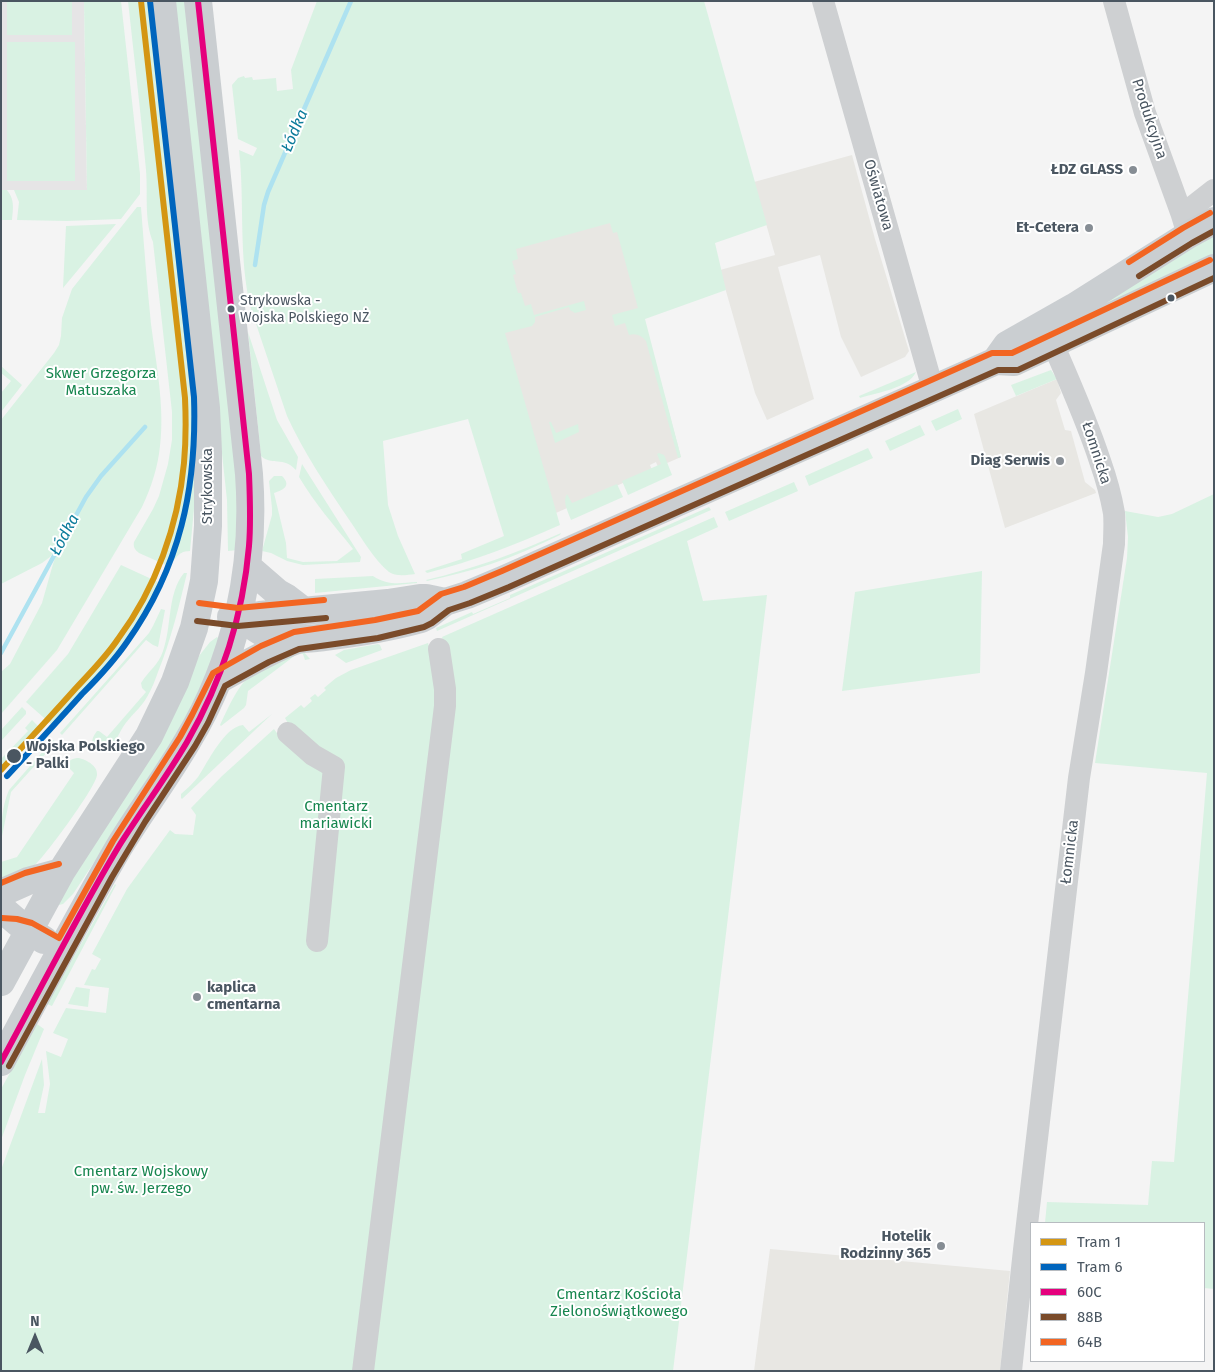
<!DOCTYPE html>
<meta charset="utf-8">
<style>
body{margin:0}
#map{position:relative;width:1215px;height:1372px;overflow:hidden;background:#f4f4f4;font-family:"Fira Sans",sans-serif}
canvas{display:block}
.frame{position:absolute;inset:0;border:2px solid #4a5661;pointer-events:none}
.legend{position:absolute;left:1030px;top:1222px;width:175px;height:140px;box-sizing:border-box;background:#fff;border:1px solid #b7bbc0;margin:0;padding:6px 9px;list-style:none;font-size:15px;color:#4a5661}
.legend li{display:flex;align-items:center;gap:10px;height:25px}
.legend b{width:25px;border:1px solid #b7bbc0}
.north{position:absolute;left:10px;top:1312px;width:50px;height:50px;-webkit-text-stroke:4px #fff;paint-order:stroke;rotate:0deg;font-size:14px;font-weight:700;line-height:20px;text-align:center;color:#4a5661}
.north::after{content:'';display:block;margin:auto;width:18px;height:22px;background:#4a5661;clip-path:polygon(50% 0,100% 100%,50% 72%,0 100%)}
</style>
<div id="map">
<canvas width="1215" height="1372"></canvas>
<div class="frame"></div>
<ul class="legend">
<li><b style="height:6px;background:#d49613"></b>Tram 1</li>
<li><b style="height:6px;background:#0065bd"></b>Tram 6</li>
<li><b style="height:6px;background:#e5007d"></b>60C</li>
<li><b style="height:6px;background:#7a4b2a"></b>88B</li>
<li><b style="height:6px;background:#f26522"></b>64B</li>
</ul>
<div class="north">N</div>
</div>
<script>
const ctx = document.querySelector('canvas').getContext('2d');
ctx.lineJoin = 'round';
function paint(path, color) { ctx.fillStyle = color; ctx.fill(path, 'evenodd'); }
function stroke(path, color, width, dash) { ctx.strokeStyle = color; ctx.lineWidth = width; ctx.lineCap = dash ? 'butt' : 'round'; ctx.setLineDash(dash || []); ctx.stroke(path); }
function write(font, color, halo, rows, align = 'center') {
  ctx.font = font + ' "Fira Sans",sans-serif'; ctx.lineWidth = 4; ctx.setLineDash([]); ctx.textBaseline = 'middle'; ctx.strokeStyle = halo; ctx.fillStyle = color; for (const [text, x, y, turn = 0] of rows) {
    ctx.save(); ctx.translate(x, y); ctx.rotate((+turn || 0) * Math.PI / 180); ctx.textAlign = isNaN(turn) ? turn : align; if (halo) ctx.strokeText(text, 0, 0); ctx.fillText(text, 0, 0); ctx.restore();
  }
}
const commercial = new Path2D(`
 M 852,155 L 875,239 L 909,351 L 905,357 L 861,377 L 841,337 L 820,255 L 778,267 L 814,399 L 767,420 L 755,393 L 720,270 L 775,255 L 754,182 Z
 M 613,205 L 681,457 L 658,467 L 656,462 L 650,465 L 652,470 L 547,517 L 472,245 Z
 M 1057,379 L 1061,393 L 1056,400 L 1065,430 L 1071,431 L 1085,482 L 1095,490 L 1096,493 L 1005,528 L 974,414 Z
 M 770,1249 L 1010,1271 L 1000,1371 L 754,1371 Z`);
const education = new Path2D(`
 M 1,1 L 84,1 L 87,190 L 1,190 Z`);
const green = new Path2D(`
 M 7,1 L 72,1 L 72,35 L 7,35 Z
 M 84,1 L 121,1 L 140,174 L 140,194 L 121,219 L 67,221 L 17,220 L 19,202 L 14,190 L 87,190 Z
 M 128,1 L 149,1 L 195,430 L 195,498 L 190,551 C 175,551 177,563 166,565 L 139,553 C 135,550 133,547 134,542 L 153,509 L 159,496 L 168,464 L 172,440 L 172,412 L 153,242 C 144,220 148,194 146,170 C 141,114 134,57 128,1 Z
 M 173,1 L 187,1 L 236,461 L 238,550 L 228,551 L 227,500 Z
 M 317,1 L 704,1 L 767,225 L 715,243 L 726,290 L 645,319 L 681,457 L 678,458 L 646,341 C 641,335 636,333 629,335 L 625,323 L 615,326 L 612,315 L 638,308 L 617,232 L 613,233 L 610,223 L 516,249 L 518,259 L 512,261 L 516,274 L 513,275 L 518,293 L 521,293 L 525,306 L 531,304 L 534,315 L 584,301 L 586,310 L 575,313 L 570,310 L 569,307 L 535,317 L 535,322 L 532,326 L 505,333 L 560,525 C 515,545 474,561 427,573 L 425,571 L 462,559 L 461,554 L 504,536 L 468,419 L 383,441 L 388,505 L 398,536 L 415,574 C 407,575 396,577 389,572 C 374,560 361,537 350,521 C 327,487 304,453 287,416 L 251,309 C 238,257 245,203 239,150 L 253,156 L 257,148 L 238,139 L 232,85 L 238,78 L 244,76 L 245,78 L 252,77 L 253,80 L 276,78 L 277,91 L 293,89 L 291,70 Z
 M 7,42 L 75,42 L 75,181 L 7,181 Z
 M 1,190 L 7,190 C 15,200 13,208 12,220 L 1,220 Z
 M 137,207 L 141,207 C 144,246 147,285 151,324 C 156,363 165,407 160,446 C 158,467 151,488 142,507 L 57,650 L 1,714 L 1,672 L 10,664 L 42,603 L 53,564 L 59,546 L 50,557 L 42,563 L 1,584 L 1,420 L 54,353 L 59,345 L 61,336 L 62,318 L 72,289 Z
 M 116,224 L 63,288 L 66,226 Z
 M 1214,234 L 1214,258 L 1095,314 L 1090,306 Z
 M 248,332 L 277,420 L 298,457 L 296,470 C 283,456 272,466 261,456 Z
 M 1,366 L 22,385 L 1,412 L 1,393 L 11,381 L 1,373 Z
 M 1051,370 L 1057,379 L 1016,396 L 1011,385 Z
 M 916,372 C 909,388 876,393 860,398 L 859,396 Z
 M 958,409 L 962,419 L 936,431 L 931,421 Z
 M 549,422 L 551,422 L 556,433 L 578,424 L 579,432 L 555,443 Z
 M 920,425 L 925,435 L 890,451 L 885,441 Z
 M 868,448 L 873,458 L 809,486 L 805,476 Z
 M 659,453 L 664,455 L 665,457 L 672,475 L 628,495 L 622,481 L 661,464 L 657,454 Z
 M 302,464 L 361,557 L 360,562 L 303,565 L 287,561 L 271,553 L 262,551 L 272,515 L 272,508 L 269,481 L 274,476 L 282,476 C 292,486 283,490 274,493 L 286,543 L 287,558 L 303,562 L 337,561 L 353,549 C 334,525 315,504 299,477 Z
 M 794,482 L 798,491 L 729,521 L 725,512 Z
 M 617,484 L 623,497 L 571,520 C 568,512 562,501 567,494 L 572,503 Z
 M 1214,494 L 1214,1289 L 1204,1288 L 1204,1223 L 1045,1223 L 1047,1202 L 1148,1205 L 1152,1161 L 1174,1162 L 1207,773 L 1095,763 L 1127,558 L 1128,537 L 1125,511 L 1158,517 L 1172,514 Z
 M 709,507 L 711,510 L 437,631 L 436,628 L 472,612 L 473,614 L 510,598 L 510,595 Z
 M 714,517 L 718,527 L 687,541 L 703,601 L 767,595 L 673,1371 L 1,1371 L 1,1170 L 42,1059 L 44,1085 L 38,1113 L 45,1113 L 50,1084 L 46,1051 L 61,1057 L 68,1039 L 53,1033 L 66,1008 L 106,1013 L 109,988 L 84,985 L 92,969 L 95,970 L 101,959 L 92,954 L 127,889 L 170,830 L 175,834 L 193,835 L 196,815 L 191,808 L 222,776 L 274,729 L 279,736 L 293,732 L 285,718 L 301,705 L 304,708 L 312,701 L 310,698 L 315,694 L 318,697 L 326,690 L 324,688 L 336,678 L 351,670 L 428,643 L 431,652 L 446,646 L 442,637 Z
 M 561,533 L 560,535 C 537,546 515,556 491,564 C 470,571 449,576 427,581 L 426,580 C 473,569 517,553 561,533 Z
 M 121,565 L 158,582 L 160,584 L 147,615 L 138,629 L 54,724 L 51,724 L 26,702 L 68,654 Z
 M 982,571 L 980,673 L 842,691 L 855,592 Z
 M 184,573 L 187,573 C 179,606 171,640 158,672 C 155,680 152,689 147,697 C 141,708 130,716 123,727 C 118,735 110,756 98,750 C 89,746 92,737 97,731 L 99,731 L 107,737 L 146,692 L 142,688 L 141,683 C 149,670 158,666 163,651 C 172,626 167,594 184,573 Z
 M 373,576 C 388,586 400,583 417,582 L 417,583 L 315,593 L 315,579 Z
 M 161,609 L 165,610 L 158,647 L 153,645 L 146,640 L 62,735 L 60,733 L 149,633 L 153,626 Z
 M 217,637 L 219,639 L 205,681 L 164,757 L 73,894 L 63,904 L 59,905 L 58,903 L 199,656 L 210,642 Z
 M 378,644 L 380,645 L 382,650 L 346,663 L 335,655 L 344,650 Z
 M 303,651 L 310,659 L 305,660 L 303,654 L 297,654 L 248,691 L 246,705 L 244,708 L 221,726 L 220,725 C 230,705 239,680 260,668 C 273,661 289,657 303,651 Z
 M 22,707 L 26,711 L 26,714 L 1,741 L 1,730 Z
 M 272,714 L 182,799 L 181,798 L 181,794 C 187,789 193,783 198,777 C 208,762 224,727 243,725 L 249,732 Z
 M 32,720 L 42,730 L 35,737 L 32,735 L 1,769 L 1,759 L 28,731 L 25,728 Z
 M 53,740 L 56,742 L 11,792 L 1,841 C 1,824 2,806 9,790 Z
 M 79,758 C 87,760 98,766 97,775 C 96,787 46,855 35,865 C 26,873 13,878 1,883 L 1,862 L 17,857 L 74,773 L 67,766 C 68,760 73,758 79,758 Z
 M 115,884 L 116,885 L 52,1006 L 47,1004 Z
 M 76,987 L 90,989 L 88,1007 L 68,1004 Z
 M 37,1024 L 44,1029 L 25,1075 L 1,1140 L 1,1089 Z`);
const stream = new Path2D(`
 M 255,265 L 264,205 L 268,192 L 351,1
 M 1,653 L 86,497 L 101,476 L 145,427`);
const minor = new Path2D(`
 M 823,1 L 933,389
 M 1114,1 L 1145,113 L 1182,215 L 1188,235
 M 1182,215 L 1214,190
 M 288,733 L 313,755 L 334,767 L 317,941
 M 363,1371 L 445,706 L 445,689 L 439,649
 M 1011,1371 L 1024,1250 L 1079,778 L 1096,673 L 1114,544 C 1114,534 1115,523 1114,513 C 1111,496 1106,478 1100,461 C 1087,421 1070,383 1053,344`);
const major = new Path2D(`
 M 997,359 L 1007,345 L 1074,307 L 1188,235 L 1214,221
 M 248,567 L 278,593 L 287,598 L 304,611
 M 231,617 L 248,617 L 260,615 L 388,603 L 420,598 L 426,598 L 445,602
 M 238,617 C 249,622 257,631 268,635 C 289,642 311,639 333,636 C 363,632 392,627 421,619 L 427,616 L 445,602 L 467,595 L 505,579 L 996,361 L 1014,362 L 1214,268
 M 218,680 C 244,666 269,650 297,640
 M 1,893 L 28,881 L 61,872
 M 1,908 L 23,927 L 44,940
 M 1,982 L 61,872 L 149,736 L 175,682 L 194,628 L 204,581 L 208,526 L 208,452 L 206,408 L 162,1
 M 1,1062 C 40,990 78,917 119,847 C 141,811 166,778 187,742 C 236,661 256,568 249,474 L 198,1`);
const bus1 = new Path2D(`
 M 1,1062 C 40,990 77,916 119,846 C 141,811 166,778 187,742 C 222,681 243,616 249,546 C 251,522 250,498 249,474 L 198,1`);
const bus2 = new Path2D(`
 M 1139,276 L 1192,243 L 1214,231
 M 197,621 L 238,626 L 326,618
 M 9,1066 L 112,877 L 145,822 L 195,746 L 208,723 L 225,686 L 269,662 L 299,649 L 378,638 L 424,627 L 432,623 L 449,610 L 470,603 L 509,587 L 998,370 L 1018,370 L 1214,278`);
const bus3 = new Path2D(`
 M 1129,262 L 1183,228 L 1210,213
 M 199,603 L 238,608 L 324,600
 M 1,883 L 25,873 L 59,864
 M 2,918 L 17,919 L 32,923 L 59,938 L 113,841 L 180,737 L 192,715 L 213,673 L 261,646 L 294,632 L 375,620 L 418,611 L 441,594 L 464,587 L 502,571 L 992,353 L 1012,353 L 1210,260`);
const tram1 = new Path2D(`
 M 1,770 C 26,743 51,716 76,688 C 91,672 106,657 118,639 C 156,588 178,526 184,463 C 186,441 186,420 185,398 L 141,1`);
const tram2 = new Path2D(`
 M 7,776 C 32,749 57,722 82,694 C 98,678 114,661 127,642 C 180,567 197,488 194,397 L 150,1`);
const markers = [
 [1133,170,5,"#868d94"],
 [1089,228,5,"#868d94"],
 [1171,298,4.5,"#4a5661"],
 [231,309,4.5,"#4a5661"],
 [1060,461,5,"#868d94"],
 [14,756,8,"#4a5661"],
 [197,997,5,"#868d94"],
 [941,1246,5,"#868d94"]
];
const busNames = [
 ["Strykowska -",240,301],
 ["Wojska Polskiego NŻ",240,318]
];
const streetNames = [
 ["Produkcyjna",1149,119,72],
 ["Oświatowa",878,195,74],
 ["Łomnicka",1096,453,72],
 ["Strykowska",208,486,-90],
 ["Łomnicka",1070,852,-83]
];
const poiNames = [
 ["ŁDZ GLASS",1123,170],
 ["Et-Cetera",1079,228],
 ["Diag Serwis",1050,461],
 ["kaplica",207,988,"left"],
 ["cmentarna",207,1005,"left"],
 ["Hotelik",931,1237],
 ["Rodzinny 365",931,1254]
];
const parkNames = [
 ["Skwer Grzegorza",101,374],
 ["Matuszaka",101,391],
 ["Cmentarz",336,807],
 ["mariawicki",336,824],
 ["Cmentarz Wojskowy",141,1172],
 ["pw. św. Jerzego",141,1189],
 ["Cmentarz Kościoła",619,1295],
 ["Zielonoświątkowego",619,1312]
];
const stopNames = [
 ["Wojska Polskiego",26,747],
 ["- Palki",26,764]
];
const waterNames = [
 ["Łódka",295,131,-67],
 ["Łódka",65,535,-62]
];
paint(commercial, '#e8e7e3');
paint(education, '#e6e5e6');
paint(green, '#d9f2e3');
stroke(stream, '#aee2f0', 4.5);
stroke(minor, '#ced0d2', 22);
stroke(major, '#caced1', 28);
stroke(bus1, '#e5007d', 6);
stroke(bus2, '#7a4b2a', 6);
stroke(bus3, '#f26522', 6);
stroke(tram1, '#d49613', 6);
stroke(tram2, '#0065bd', 6);
for (const [x, y, r, color] of markers) { const dot = new Path2D(); dot.arc(x, y, r, 0, 2 * Math.PI); ctx.fillStyle = color; ctx.fill(dot); stroke(dot, '#fff', 2); }
write('14px', '#4a5661', '#fff', busNames, 'left');
write('15px', '#4a5661', '#fff', streetNames);
write('bold 15px', '#4a5661', '#fff', poiNames, 'right');
write('15px', '#17864f', '#fff', parkNames);
write('bold 15px', '#4a5661', '#fff', stopNames, 'left');
write('italic 16px', '#0c7c9b', '#fff', waterNames);
</script>
